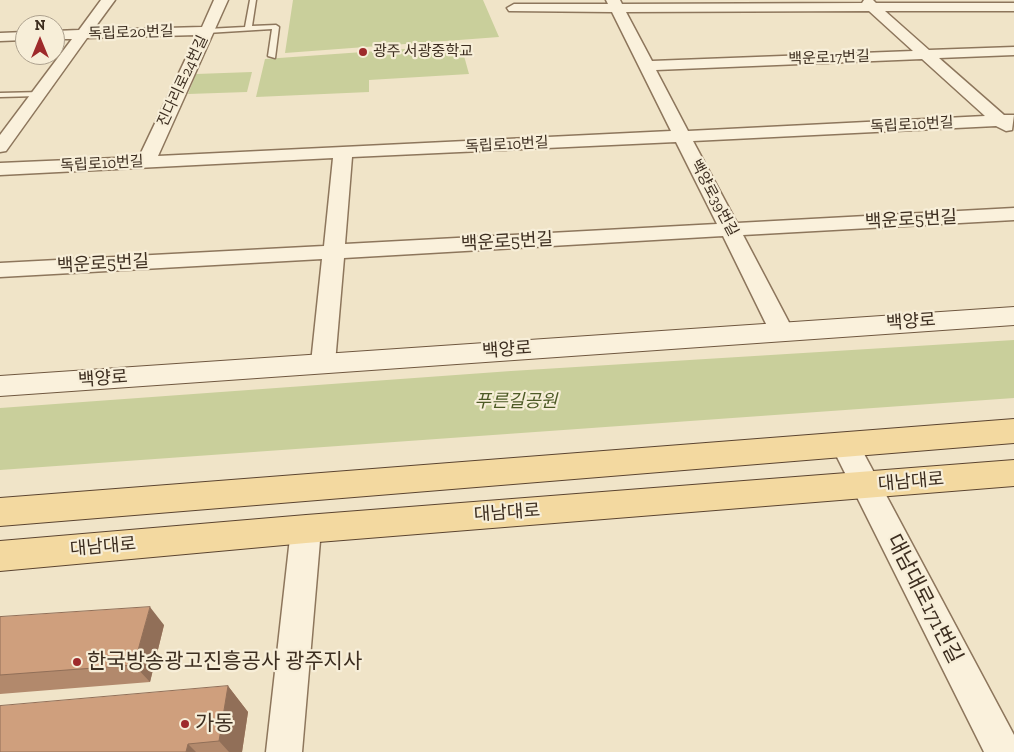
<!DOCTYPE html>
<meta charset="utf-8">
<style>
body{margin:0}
#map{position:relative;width:1014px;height:752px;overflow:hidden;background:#f0e4c8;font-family:"Zilla Slab",serif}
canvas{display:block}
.north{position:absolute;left:15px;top:15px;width:50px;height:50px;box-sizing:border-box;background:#f7eed8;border:1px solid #ada18e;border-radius:50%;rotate:0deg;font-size:14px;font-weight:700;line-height:20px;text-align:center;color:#3d2e20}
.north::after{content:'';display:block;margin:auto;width:18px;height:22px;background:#9e2a2b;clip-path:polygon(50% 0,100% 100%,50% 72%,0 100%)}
</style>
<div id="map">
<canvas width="1014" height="752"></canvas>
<div class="north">N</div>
</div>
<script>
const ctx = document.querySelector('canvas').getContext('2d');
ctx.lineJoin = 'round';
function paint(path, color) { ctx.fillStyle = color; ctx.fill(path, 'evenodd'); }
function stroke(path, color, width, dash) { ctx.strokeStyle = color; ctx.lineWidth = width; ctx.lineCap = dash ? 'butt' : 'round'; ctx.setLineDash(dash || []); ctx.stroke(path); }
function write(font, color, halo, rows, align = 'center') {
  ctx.font = font + ' "Zilla Slab","Noto Sans KR",serif'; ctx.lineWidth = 4.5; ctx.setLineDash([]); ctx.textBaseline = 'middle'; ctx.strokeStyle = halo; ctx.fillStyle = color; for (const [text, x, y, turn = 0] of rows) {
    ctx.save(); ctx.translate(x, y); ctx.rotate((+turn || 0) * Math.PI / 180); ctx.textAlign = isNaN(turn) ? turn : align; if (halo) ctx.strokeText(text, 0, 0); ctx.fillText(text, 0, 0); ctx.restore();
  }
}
const green = new Path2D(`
 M 293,0 L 483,0 L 499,37 L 285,53 Z
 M 461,45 L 469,74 L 369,80 L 369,92 L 256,97 L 265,59 Z
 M 252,72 L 247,92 L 188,94 L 196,74 Z
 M 1014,340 L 1014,398 L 0,470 L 0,408 L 511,371 Z`);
const lane = new Path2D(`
 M 250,0 L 256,0 L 252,26 L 276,25 L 279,27 L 275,58 L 268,56 L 272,29 L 207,33 L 203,31 L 207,29 L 245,27 Z
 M 42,92 L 42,96 L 39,96 L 0,97 L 0,93 Z`);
const street = new Path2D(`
 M 101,0 L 115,0 L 93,30 L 202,27 L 214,0 L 228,0 L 158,156 L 671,131 L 612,12 L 509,11 L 507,8 L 514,4 L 608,4 L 606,0 L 620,0 L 622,4 L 862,3 L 864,0 L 873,0 L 876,3 L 1014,3 L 1014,11 L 885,11 L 929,50 L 1014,47 L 1014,55 L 939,58 L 1004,115 L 1014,115 L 1012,130 L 1006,131 L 996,126 L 693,141 L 737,223 L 1014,208 L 1014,220 L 743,235 L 793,330 L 789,336 L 781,338 L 773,336 L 769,330 L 723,236 L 344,258 L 335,363 L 332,369 L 323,372 L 314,369 L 311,363 L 322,259 L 0,277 L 0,263 L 324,246 L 333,158 L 0,175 L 0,163 L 139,157 L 197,35 L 87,38 L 6,151 L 0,152 L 0,135 L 72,39 L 55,39 L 55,31 L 79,30 ZM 869,11 L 913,51 L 652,61 L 626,12 ZM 922,59 L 985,116 L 688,131 L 656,70 ZM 676,142 L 717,224 L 345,244 L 352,157 Z
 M 25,32 L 25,40 L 0,41 L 0,33 Z
 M 845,434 L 855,437 L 1014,735 L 1014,752 L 984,752 L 831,445 L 835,437 Z
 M 306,516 L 317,520 L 321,529 L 302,752 L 266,752 L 291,529 L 295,520 Z`);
const secondary = new Path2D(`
 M 1014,307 L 1014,325 L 0,396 L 0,376 Z`);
const primary = new Path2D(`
 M 1014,419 L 1014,443 L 0,526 L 0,498 Z
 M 1014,460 L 1014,486 L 306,543 L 0,571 L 0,541 L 306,515 Z`);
const wall = new Path2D(`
 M 0,617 L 164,625 L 150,682 L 0,694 Z
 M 228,686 L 248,712 L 242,752 L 0,752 Z`);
const shadedWall = new Path2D(`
 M 150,607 L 164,625 L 150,682 L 134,665 Z
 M 228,686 L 248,712 L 242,752 L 229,752 L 219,741 Z
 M 188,744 L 196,752 L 186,752 Z`);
const building = new Path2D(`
 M 150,607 L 134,665 L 0,675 L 0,617 Z
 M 228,686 L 219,741 L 188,744 L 186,752 L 0,752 L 0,706 Z`);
const markers = [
 [363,52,5,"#9e2a2b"],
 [77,662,5,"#9e2a2b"],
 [185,724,5,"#9e2a2b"]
];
const farStreetnames = [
 ["독립로20번길",131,33,-2],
 ["백운로17번길",829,58,-2],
 ["진다리로24번길",183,81,-65],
 ["독립로10번길",912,125,-3],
 ["독립로10번길",507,145,-3],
 ["독립로10번길",102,164,-3],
 ["백양로39번길",714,198,62]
];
const farPoinames = [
 ["광주 서광중학교",373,52]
];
const streetNames = [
 ["백운로5번길",911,220,-3],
 ["백운로5번길",507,242,-3],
 ["백운로5번길",103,264,-3],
 ["백양로",911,322,-4],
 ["백양로",507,350,-4],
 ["백양로",103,379,-4],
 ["대남대로",911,482,-5],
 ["대남대로",507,513,-4],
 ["대남대로",103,547,-5]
];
const parkNames = [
 ["푸른길공원",516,402]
];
const nearStreetnames = [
 ["대남대로171번길",924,599,63]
];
const nearPoinames = [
 ["한국방송광고진흥공사 광주지사",87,662],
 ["가동",195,724]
];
paint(green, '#c9cf9b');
stroke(lane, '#8d765c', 3);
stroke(street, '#8d765c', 3);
stroke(secondary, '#6f573f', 2);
stroke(primary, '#5b4430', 2);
paint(lane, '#faf1dc');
paint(street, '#faf1dc');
paint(secondary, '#faf1dc');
paint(primary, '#f3d9a0');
paint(wall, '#b2896c');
paint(shadedWall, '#916f58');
paint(building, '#cf9f7d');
stroke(building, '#916f58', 1);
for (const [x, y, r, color] of markers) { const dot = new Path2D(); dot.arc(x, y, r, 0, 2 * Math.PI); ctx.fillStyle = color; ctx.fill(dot); stroke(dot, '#f7eed8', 2); }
write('15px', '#3d2e20', '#f7eed8', farStreetnames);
write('15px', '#3d2e20', '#f7eed8', farPoinames, 'left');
write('18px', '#3d2e20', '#f7eed8', streetNames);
write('italic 18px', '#4d5a26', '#f7eed8', parkNames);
write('21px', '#3d2e20', '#f7eed8', nearStreetnames);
write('21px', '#3d2e20', '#f7eed8', nearPoinames, 'left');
</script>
